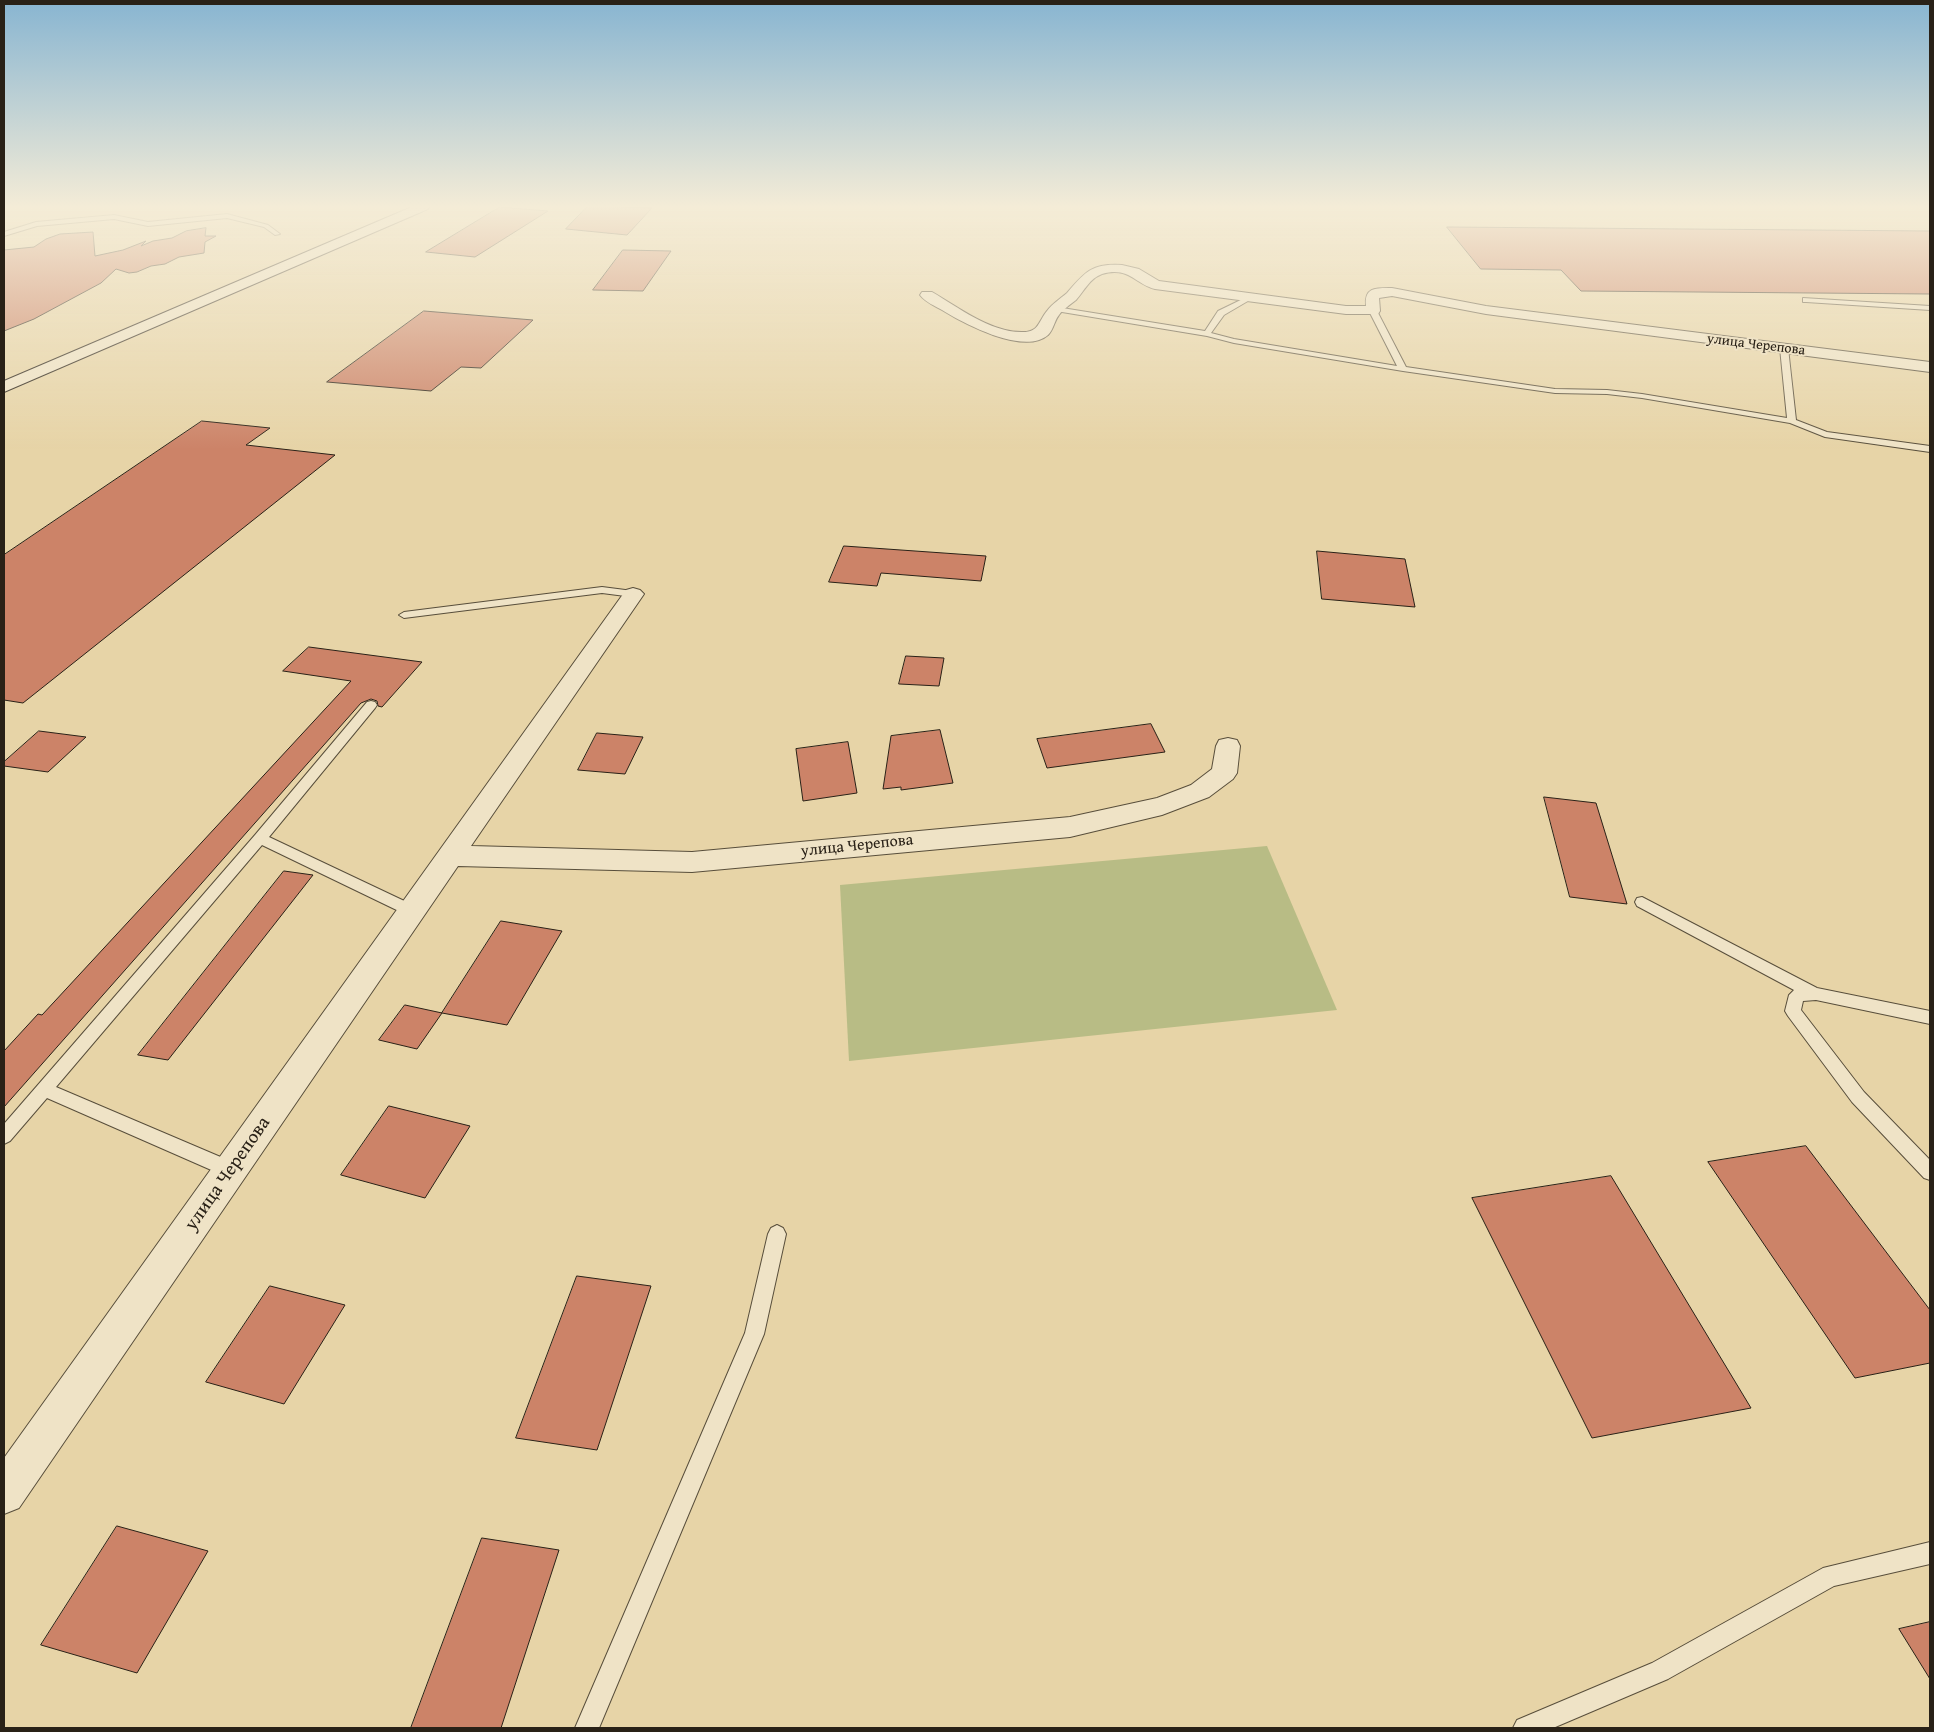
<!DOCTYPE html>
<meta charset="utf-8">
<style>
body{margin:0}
#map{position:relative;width:1934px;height:1732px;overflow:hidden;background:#e7d4a7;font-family:"Gentium Book Plus",serif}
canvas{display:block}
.frame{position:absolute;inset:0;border:5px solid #292117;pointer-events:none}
</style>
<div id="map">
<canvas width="1934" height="1732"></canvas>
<div class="frame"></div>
</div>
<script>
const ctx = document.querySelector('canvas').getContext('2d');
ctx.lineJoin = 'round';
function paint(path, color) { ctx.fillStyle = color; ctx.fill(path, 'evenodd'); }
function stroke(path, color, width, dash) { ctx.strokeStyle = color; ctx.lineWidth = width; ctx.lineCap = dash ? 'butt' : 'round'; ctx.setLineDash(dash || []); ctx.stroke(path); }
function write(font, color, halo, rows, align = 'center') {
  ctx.font = font + ' "Gentium Book Plus",serif'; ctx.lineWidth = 4; ctx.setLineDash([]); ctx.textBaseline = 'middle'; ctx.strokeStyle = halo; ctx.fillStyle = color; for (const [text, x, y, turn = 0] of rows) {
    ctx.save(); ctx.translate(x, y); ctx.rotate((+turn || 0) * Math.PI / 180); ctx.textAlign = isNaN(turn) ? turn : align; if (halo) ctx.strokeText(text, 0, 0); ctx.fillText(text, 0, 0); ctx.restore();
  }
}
const green = new Path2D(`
 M 1267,846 L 1337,1010 L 849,1061 L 840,885 Z`);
const building = new Path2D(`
 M 588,206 L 652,208 L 627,235 L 566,229 Z
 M 500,207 L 548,211 L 475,257 L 426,252 Z
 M 1447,227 L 1930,231 L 1930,294 L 1581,291 L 1561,270 L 1481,269 Z
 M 206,228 L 205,236 L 216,236 L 205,242 L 204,253 L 179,257 L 165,264 L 151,266 L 137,272 L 129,273 L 116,269 L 101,283 L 34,319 L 4,331 L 4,250 L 34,247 L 46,239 L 60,234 L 93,232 L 95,256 L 123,250 L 146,241 L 141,246 L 153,241 L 172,238 L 186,231 Z
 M 623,250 L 671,251 L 643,291 L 593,290 Z
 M 424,311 L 533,320 L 481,368 L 461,367 L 431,391 L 327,382 Z
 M 202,421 L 270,428 L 246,445 L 335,455 L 23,703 L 4,700 L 4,555 Z
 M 844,546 L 986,556 L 981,581 L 881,573 L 877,586 L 829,582 Z
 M 1317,551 L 1405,559 L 1415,607 L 1322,599 Z
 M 309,647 L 422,662 L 382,707 L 378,706 L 377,701 L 371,699 L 361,703 L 4,1107 L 4,1051 L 38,1014 L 42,1015 L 351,681 L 283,671 Z
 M 906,656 L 944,658 L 939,686 L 899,684 Z
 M 1151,724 L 1165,752 L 1047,768 L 1037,739 Z
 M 940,730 L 953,783 L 901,790 L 901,787 L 883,789 L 891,736 Z
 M 39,731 L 86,737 L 48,772 L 4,766 L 4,762 Z
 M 597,733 L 643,737 L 625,774 L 578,770 Z
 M 848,742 L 857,793 L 803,801 L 796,749 Z
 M 1544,797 L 1596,803 L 1627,904 L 1570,897 Z
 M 284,871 L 313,875 L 168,1060 L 138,1055 Z
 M 501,921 L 562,931 L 507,1025 L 442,1013 Z
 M 405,1005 L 442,1013 L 417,1049 L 379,1040 Z
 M 389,1106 L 470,1126 L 425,1198 L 341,1175 Z
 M 1806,1146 L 1930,1310 L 1930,1363 L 1855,1378 L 1708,1162 Z
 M 1611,1176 L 1751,1408 L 1592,1438 L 1472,1198 Z
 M 577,1276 L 651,1286 L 597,1450 L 516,1438 Z
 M 270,1286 L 345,1305 L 284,1404 L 206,1382 Z
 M 117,1526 L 208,1551 L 137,1673 L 41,1645 Z
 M 482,1538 L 559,1550 L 501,1728 L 411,1728 Z
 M 1930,1622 L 1930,1679 L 1899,1629 Z`);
const lane = new Path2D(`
 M 227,214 L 268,225 L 280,234 L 275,235 L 264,227 L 227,218 L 148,226 L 114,219 L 37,226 L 4,236 L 4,232 L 36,222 L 114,215 L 148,222 Z
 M 1251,295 L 1253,296 L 1253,298 L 1224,315 L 1211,333 L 1234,339 L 1397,366 L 1369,311 L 1373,309 L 1377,311 L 1406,367 L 1555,389 L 1607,390 L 1642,394 L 1787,418 L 1780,348 L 1784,346 L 1788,348 L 1796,420 L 1827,432 L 1930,446 L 1930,452 L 1825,437 L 1790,423 L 1642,398 L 1607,394 L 1555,393 L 1403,371 L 1234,343 L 1207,336 L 1056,311 L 1052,309 L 1056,307 L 1205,331 L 1218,311 Z
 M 1803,298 L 1930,306 L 1930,310 L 1806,302 L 1803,302 Z
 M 602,587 L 633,591 L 638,594 L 633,597 L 602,593 L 404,618 L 399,615 L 404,612 Z
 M 371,701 L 375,702 L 377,705 L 375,708 L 269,837 L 417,907 L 419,911 L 417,915 L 412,917 L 407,915 L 262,845 L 56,1087 L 237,1164 L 240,1170 L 237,1176 L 231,1178 L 225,1176 L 47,1098 L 10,1141 L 4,1144 L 4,1124 L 255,835 L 367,702 Z
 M 1642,897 L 1817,988 L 1930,1011 L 1930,1024 L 1816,1000 L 1803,1001 L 1801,1010 L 1864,1092 L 1930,1160 L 1930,1180 L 1924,1178 L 1852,1102 L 1788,1016 L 1785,1011 L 1789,995 L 1794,990 L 1637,906 L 1635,902 L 1637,898 Z
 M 777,1225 L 783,1228 L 786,1234 L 764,1334 L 599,1728 L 575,1728 L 745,1333 L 768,1234 L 771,1228 Z
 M 1930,1542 L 1930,1564 L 1834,1586 L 1668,1679 L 1553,1728 L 1513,1728 L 1517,1720 L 1652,1663 L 1823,1568 Z`);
const street = new Path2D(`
 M 1122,265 L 1139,269 L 1159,281 L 1346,306 L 1366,306 C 1364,287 1376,288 1392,288 L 1486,306 L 1930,362 L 1930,372 L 1486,314 L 1392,296 L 1379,298 L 1380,311 L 1378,314 L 1346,314 L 1155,289 C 1135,284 1129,266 1102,274 C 1090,278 1084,291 1076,300 C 1070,305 1063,309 1059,315 C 1054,321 1054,329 1048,335 C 1024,356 963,323 942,310 C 935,306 925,302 920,295 L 922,292 L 932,292 C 958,307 991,333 1023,332 C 1039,332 1038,322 1047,311 C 1052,304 1060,299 1067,293 C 1085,272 1092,263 1122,265 Z
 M 633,588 L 640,590 L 644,594 L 471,846 L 692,852 L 1070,817 L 1157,798 L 1191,785 L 1212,769 L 1216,746 L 1219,740 L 1228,738 L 1237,740 L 1240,746 L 1237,773 L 1233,779 L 1209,797 L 1162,815 L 1070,837 L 692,872 L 458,866 L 19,1508 L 4,1514 L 4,1458 L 626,590 Z`);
const secondary = new Path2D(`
 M 414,206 L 430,206 L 428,209 L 4,392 L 4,381 Z`);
const farStreetnames = [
 ["улица Черепова",1756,345,7]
];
const streetNames = [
 ["улица Черепова",857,846,-6]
];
const nearStreetnames = [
 ["улица Черепова",228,1174,-55]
];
paint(green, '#b8bc85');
paint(building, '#cc8368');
stroke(building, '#292117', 1);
stroke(lane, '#584e3b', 2);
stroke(street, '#584e3b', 2);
stroke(secondary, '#292117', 2);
paint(lane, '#efe3c6');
paint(street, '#efe3c6');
paint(secondary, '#efe3c6');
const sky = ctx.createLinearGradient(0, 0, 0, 449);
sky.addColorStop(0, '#88b5d1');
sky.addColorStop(0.46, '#f4ecd7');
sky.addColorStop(1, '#f4ecd700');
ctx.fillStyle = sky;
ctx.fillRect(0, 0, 1934, 449);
write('14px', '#292117', '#efe3c6', farStreetnames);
write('16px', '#292117', '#efe3c6', streetNames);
write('19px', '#292117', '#efe3c6', nearStreetnames);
</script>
